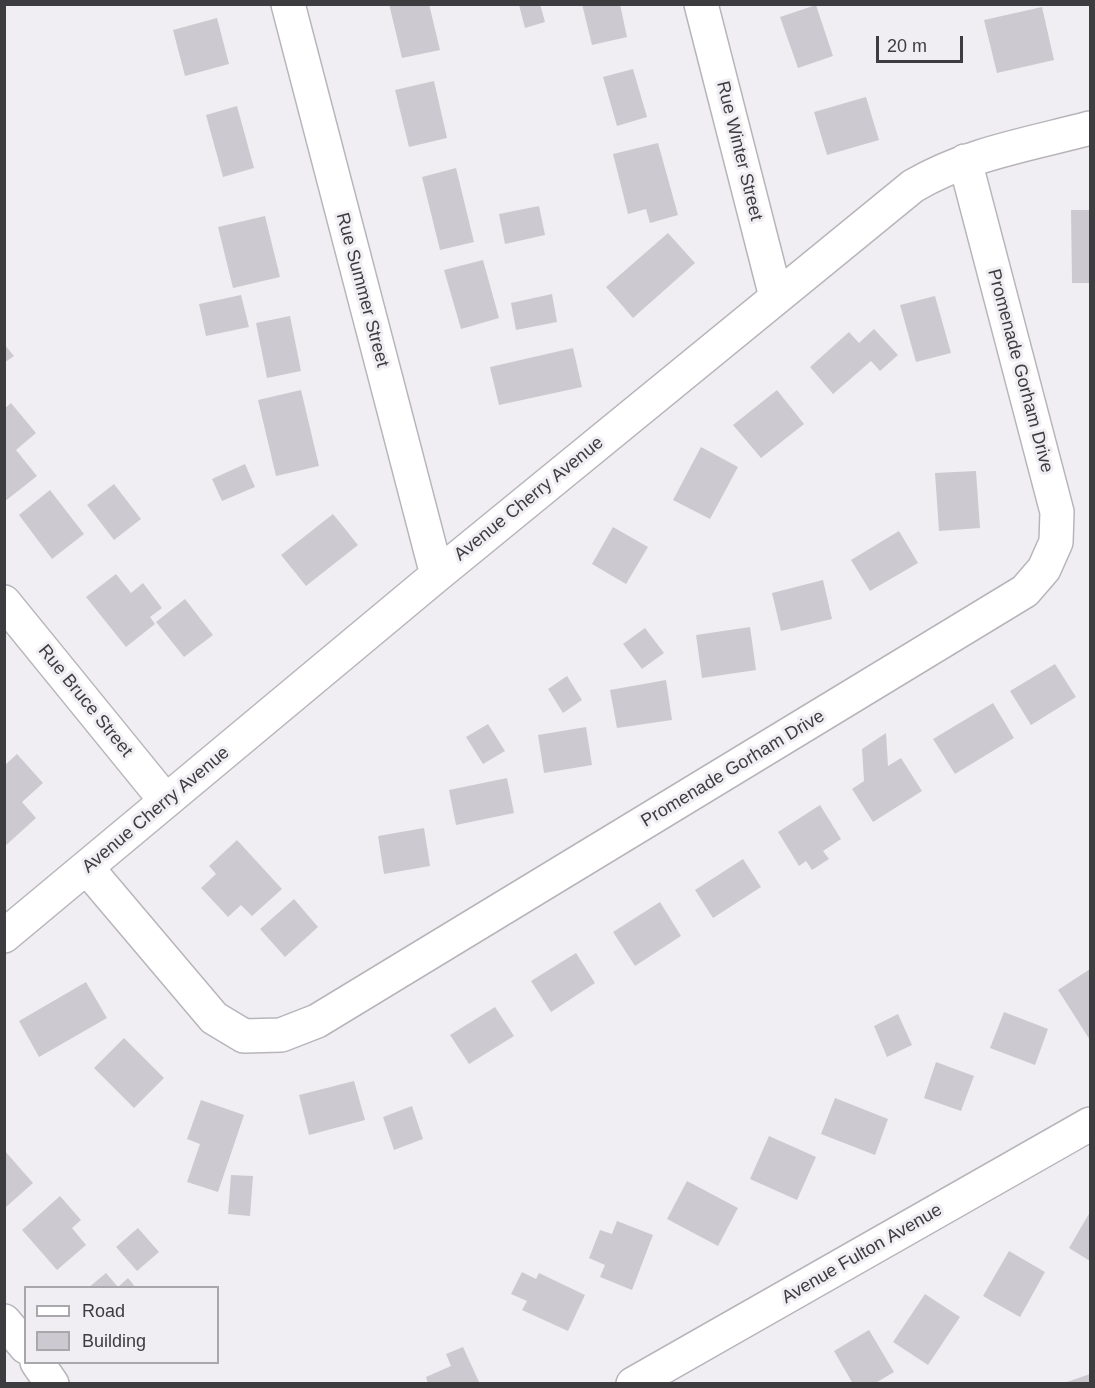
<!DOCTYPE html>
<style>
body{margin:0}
#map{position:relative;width:1095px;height:1388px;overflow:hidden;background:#f0eef3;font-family:Arial,sans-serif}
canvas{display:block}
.frame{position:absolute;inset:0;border:6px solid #3d3c3e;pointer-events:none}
.legend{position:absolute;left:24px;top:1286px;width:195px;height:78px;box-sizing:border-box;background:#f0eef3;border:2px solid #a8a7ab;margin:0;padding:8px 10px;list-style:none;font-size:18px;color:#3d3c3e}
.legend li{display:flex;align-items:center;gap:12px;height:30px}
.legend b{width:30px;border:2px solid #a8a7ab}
.scale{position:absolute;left:876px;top:36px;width:87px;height:27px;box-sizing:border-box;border:3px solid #3d3c3e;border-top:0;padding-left:8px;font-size:18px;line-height:21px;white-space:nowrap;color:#3d3c3e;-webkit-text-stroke:4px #f0eef3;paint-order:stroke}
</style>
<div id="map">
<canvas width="1095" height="1388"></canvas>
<div class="frame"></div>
<ul class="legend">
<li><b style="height:8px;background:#fff"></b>Road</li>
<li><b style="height:16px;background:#cccad0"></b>Building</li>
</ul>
<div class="scale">20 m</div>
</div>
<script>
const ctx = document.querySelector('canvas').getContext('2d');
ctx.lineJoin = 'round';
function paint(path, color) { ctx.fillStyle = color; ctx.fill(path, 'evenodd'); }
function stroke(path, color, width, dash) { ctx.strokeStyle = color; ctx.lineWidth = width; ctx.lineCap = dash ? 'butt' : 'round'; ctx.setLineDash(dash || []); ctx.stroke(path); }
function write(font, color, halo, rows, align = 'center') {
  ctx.font = font + ' Arial,sans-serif'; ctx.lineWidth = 6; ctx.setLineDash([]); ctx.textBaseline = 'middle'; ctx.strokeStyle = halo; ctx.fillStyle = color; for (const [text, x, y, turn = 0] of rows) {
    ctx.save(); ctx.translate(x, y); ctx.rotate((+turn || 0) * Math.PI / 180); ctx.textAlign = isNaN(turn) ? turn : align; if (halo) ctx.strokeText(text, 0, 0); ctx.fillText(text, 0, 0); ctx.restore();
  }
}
const building = new Path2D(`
 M 389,4 L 429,4 L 440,50 L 402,58 Z
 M 540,4 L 545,22 L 525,28 L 519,5 Z
 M 582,4 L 620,4 L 627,37 L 592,45 Z
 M 816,5 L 833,56 L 798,68 L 780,17 Z
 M 1042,7 L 1054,60 L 997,73 L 984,20 Z
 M 217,18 L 229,64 L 185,76 L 173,30 Z
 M 633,69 L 647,117 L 617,126 L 603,77 Z
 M 434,81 L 447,138 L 409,147 L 395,90 Z
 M 866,97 L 879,140 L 827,155 L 814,112 Z
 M 237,106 L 254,168 L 223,177 L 206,115 Z
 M 658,143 L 678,215 L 650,223 L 646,209 L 628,214 L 613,154 Z
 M 456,168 L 474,242 L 440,250 L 422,177 Z
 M 539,206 L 545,235 L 505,244 L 499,214 Z
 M 1071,210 L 1090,210 L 1090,283 L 1072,283 Z
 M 265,216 L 280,277 L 233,288 L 218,227 Z
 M 668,233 L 695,263 L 633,318 L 606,287 Z
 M 483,260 L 499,318 L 461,329 L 444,270 Z
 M 552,294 L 557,322 L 516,330 L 511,303 Z
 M 241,295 L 249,327 L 206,336 L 199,304 Z
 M 935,296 L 951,353 L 916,362 L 900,305 Z
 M 290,316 L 301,371 L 267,378 L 256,323 Z
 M 874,329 L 898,355 L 880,371 L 871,361 L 833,394 L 810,367 L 849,332 L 859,343 Z
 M 4,344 L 14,356 L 4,363 Z
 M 573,348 L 582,387 L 499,405 L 490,367 Z
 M 301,390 L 319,466 L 276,476 L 258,400 Z
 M 777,390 L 804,424 L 761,458 L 733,425 Z
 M 11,403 L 36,433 L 16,450 L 37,476 L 4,502 L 4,409 Z
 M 701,447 L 738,467 L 710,519 L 673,500 Z
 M 245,464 L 255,487 L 222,501 L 212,479 Z
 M 976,471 L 980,528 L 939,531 L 935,473 Z
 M 114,484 L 141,519 L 114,540 L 87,505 Z
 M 50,490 L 84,534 L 52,559 L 19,515 Z
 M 333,514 L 358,545 L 306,586 L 281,555 Z
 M 613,527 L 648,547 L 626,584 L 592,564 Z
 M 899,531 L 918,563 L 870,591 L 851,560 Z
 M 116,574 L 131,593 L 143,583 L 162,608 L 150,617 L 155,624 L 126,647 L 86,597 Z
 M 823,580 L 832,619 L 781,631 L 772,593 Z
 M 185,599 L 213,635 L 184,657 L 156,622 Z
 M 750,627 L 756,670 L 702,678 L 696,635 Z
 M 645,628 L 664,653 L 642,669 L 623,644 Z
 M 1055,664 L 1076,697 L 1031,725 L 1010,691 Z
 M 567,676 L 582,700 L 563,713 L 548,689 Z
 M 666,680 L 672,720 L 617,728 L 610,690 Z
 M 993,703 L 1014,738 L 955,774 L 933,739 Z
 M 488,724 L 505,751 L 483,764 L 466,737 Z
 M 586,727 L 592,765 L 544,773 L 538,735 Z
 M 886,733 L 888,766 L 901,758 L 922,791 L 873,822 L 852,789 L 864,781 L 862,749 Z
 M 17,754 L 43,783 L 22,802 L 36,818 L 4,847 L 4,766 Z
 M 507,778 L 514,813 L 456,825 L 449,790 Z
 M 820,805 L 841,839 L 823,851 L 829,859 L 812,870 L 806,861 L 799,866 L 778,832 Z
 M 424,828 L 430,866 L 384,874 L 378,836 Z
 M 237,840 L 282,889 L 252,916 L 241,905 L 228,917 L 201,888 L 216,874 L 209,866 Z
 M 743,859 L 761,887 L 713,918 L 695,890 Z
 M 294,899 L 318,927 L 285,957 L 260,929 Z
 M 660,902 L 681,936 L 635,966 L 613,932 Z
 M 576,953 L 595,983 L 551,1012 L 531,981 Z
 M 1090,969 L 1090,1040 L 1058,990 Z
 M 86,982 L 107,1018 L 39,1057 L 19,1021 Z
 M 495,1007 L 514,1036 L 469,1064 L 450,1035 Z
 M 1004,1012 L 1048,1029 L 1035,1065 L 990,1048 Z
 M 898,1014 L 912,1045 L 887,1057 L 874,1026 Z
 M 124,1038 L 164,1078 L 134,1108 L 94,1068 Z
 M 936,1062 L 974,1076 L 961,1111 L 924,1098 Z
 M 354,1081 L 365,1120 L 309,1135 L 299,1095 Z
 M 835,1098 L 888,1119 L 875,1155 L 821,1134 Z
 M 201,1100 L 244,1115 L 218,1192 L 187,1182 L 200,1144 L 187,1139 Z
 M 412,1106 L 423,1139 L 394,1150 L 383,1117 Z
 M 769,1136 L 816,1157 L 797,1200 L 750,1179 Z
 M 4,1150 L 33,1183 L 6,1207 L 4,1206 Z
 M 231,1175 L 253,1176 L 250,1216 L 228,1214 Z
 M 687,1181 L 738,1208 L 718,1246 L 667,1219 Z
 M 60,1196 L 81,1220 L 72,1228 L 86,1245 L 57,1270 L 22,1230 Z
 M 1090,1212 L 1090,1261 L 1069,1248 Z
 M 617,1221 L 653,1235 L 632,1290 L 600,1277 L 605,1265 L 589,1258 L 600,1230 L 612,1234 Z
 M 138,1228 L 159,1252 L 137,1271 L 116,1247 Z
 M 1009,1251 L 1045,1272 L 1020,1317 L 983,1296 Z
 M 522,1272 L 536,1279 L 539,1273 L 585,1295 L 568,1331 L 522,1310 L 527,1301 L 511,1294 Z
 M 106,1273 L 118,1287 L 128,1278 L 136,1288 L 88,1288 Z
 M 925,1294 L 960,1317 L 928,1365 L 893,1342 Z
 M 869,1330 L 894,1372 L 874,1384 L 853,1384 L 834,1351 Z
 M 463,1347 L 480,1384 L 428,1384 L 426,1377 L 451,1366 L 446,1354 Z
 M 1090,1374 L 1090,1384 L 1064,1384 L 1064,1383 Z`);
const minor = new Path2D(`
 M 288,4 L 437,575
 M 701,4 L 776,297
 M 4,602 L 166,801
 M 87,868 L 214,1018 L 244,1036 L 281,1035 L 317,1021 L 1025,591 L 1044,569 L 1056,542 L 1057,512 L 965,161
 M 4,936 L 437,575 L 913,186 C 967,154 1030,144 1090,128
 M 4,1321 L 26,1347
 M 37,1362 L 52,1384
 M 633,1384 L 1090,1124`);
const streetNames = [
 ["Rue Winter Street",739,151,76],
 ["Rue Summer Street",362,290,75],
 ["Promenade Gorham Drive",1020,371,75],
 ["Avenue Cherry Avenue",529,499,-39],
 ["Rue Bruce Street",85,701,51],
 ["Promenade Gorham Drive",733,769,-31],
 ["Avenue Cherry Avenue",156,810,-40],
 ["Avenue Fulton Avenue",862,1254,-30]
];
paint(building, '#cccad0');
stroke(minor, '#b7b5ba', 36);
stroke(minor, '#fff', 33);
write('18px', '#3d3c3e', '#f0eef3', streetNames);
</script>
